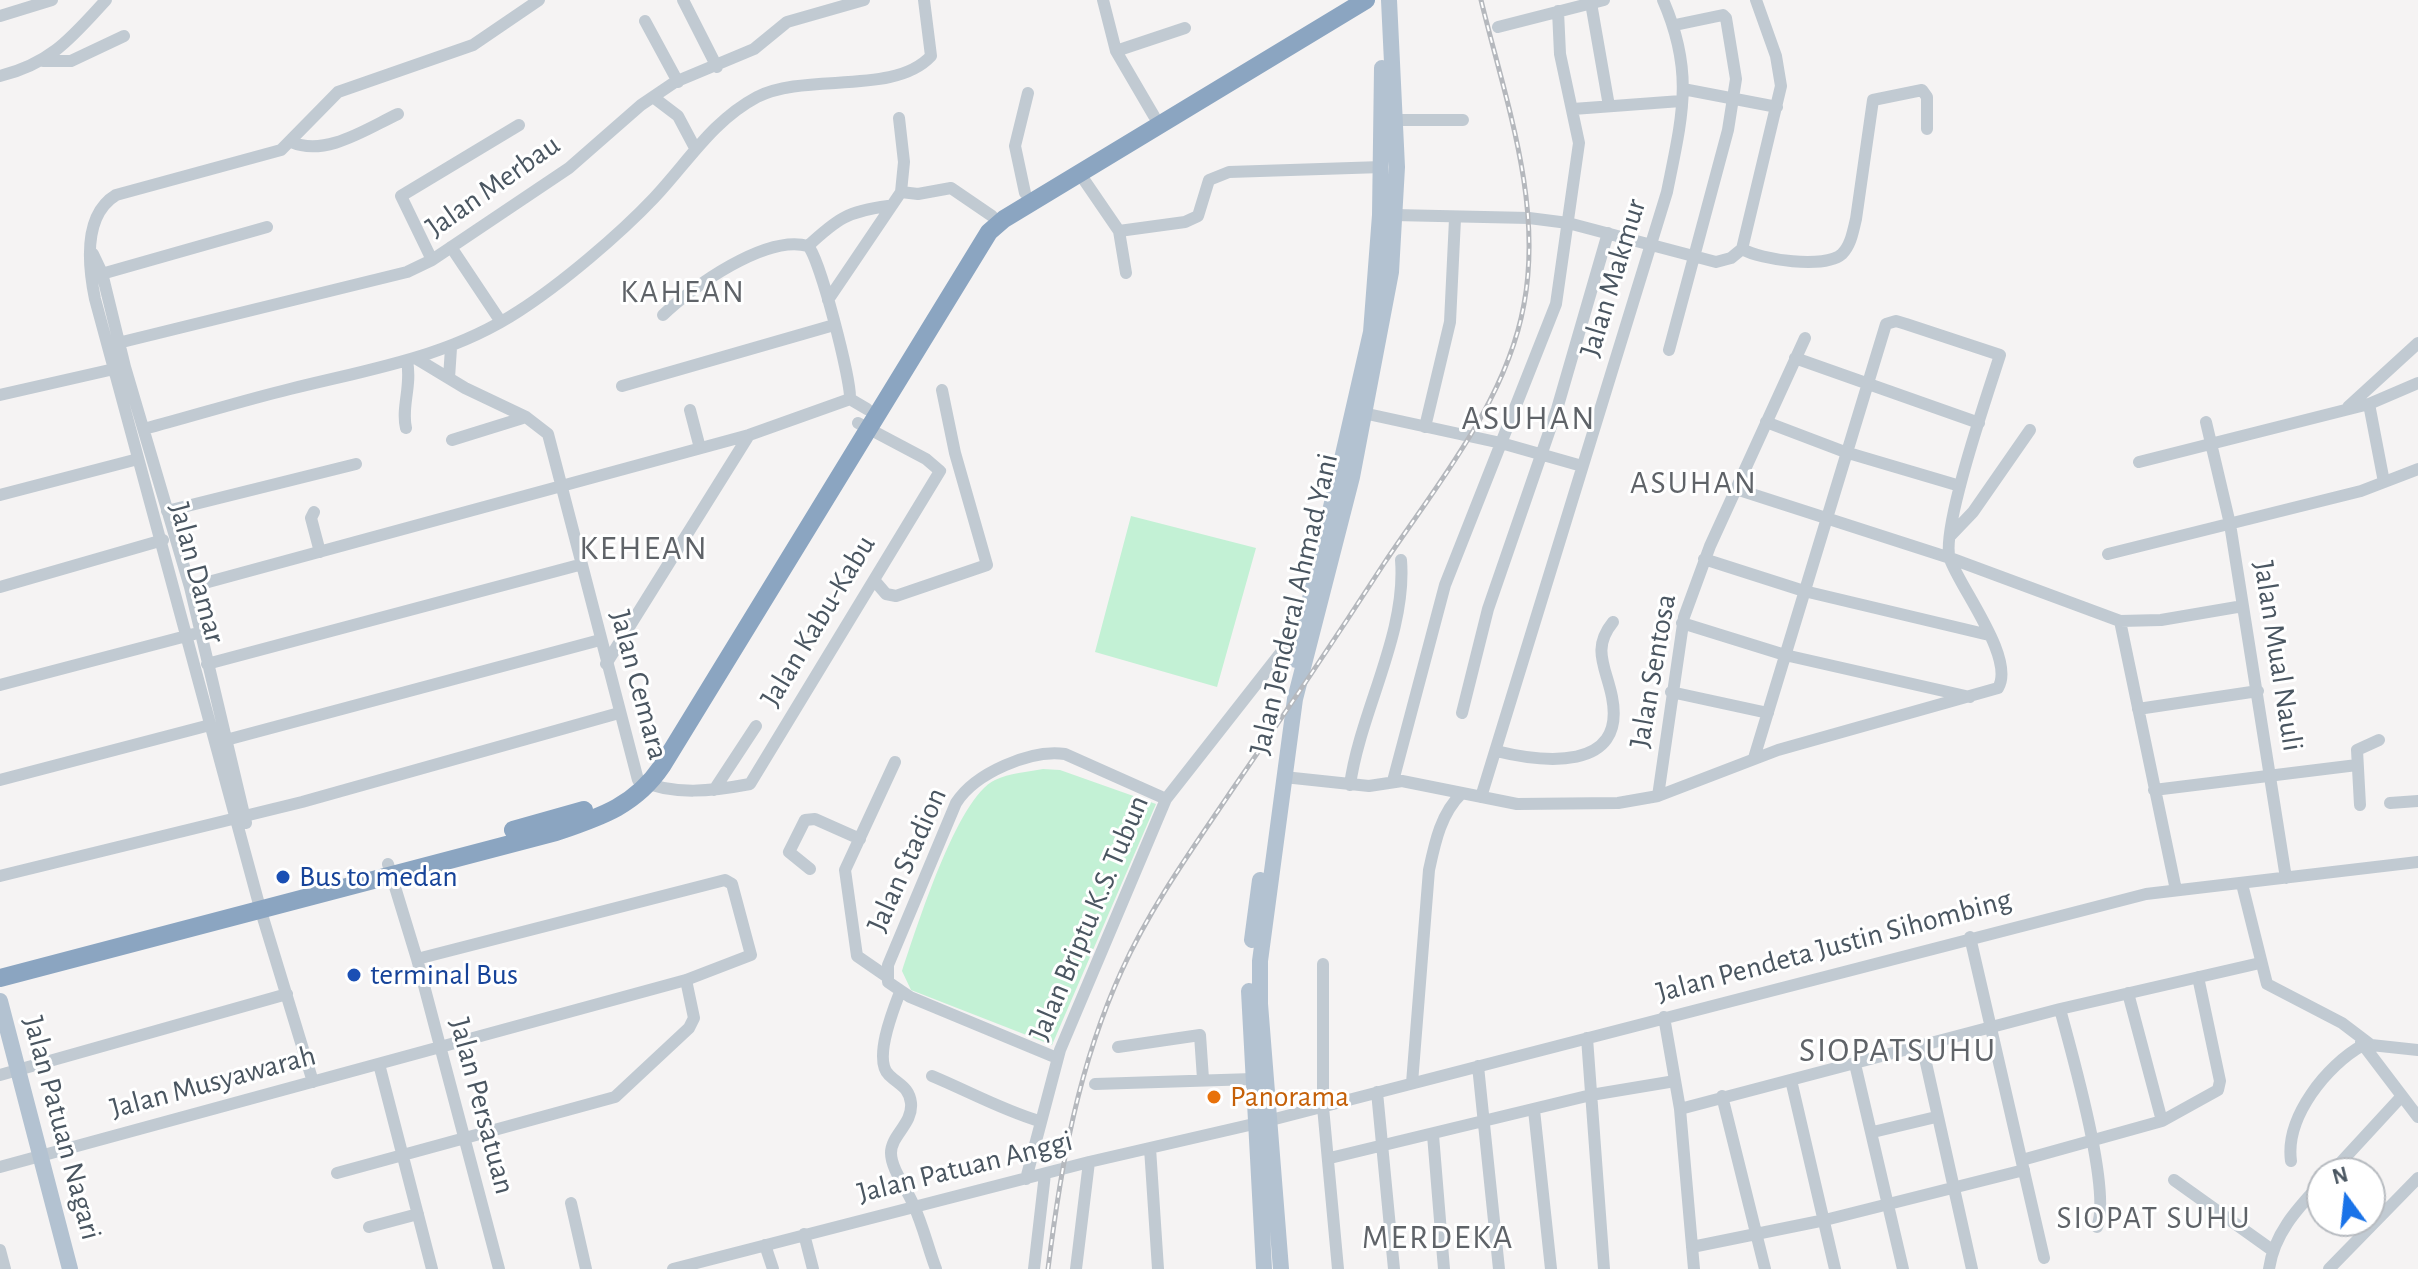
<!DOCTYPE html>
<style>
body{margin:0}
#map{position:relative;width:2418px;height:1269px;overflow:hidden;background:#f5f3f3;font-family:"Alegreya Sans",sans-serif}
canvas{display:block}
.north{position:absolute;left:2306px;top:1157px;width:80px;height:80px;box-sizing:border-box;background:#fff;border:2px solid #b7bbc0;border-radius:50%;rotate:345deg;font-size:22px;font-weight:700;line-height:32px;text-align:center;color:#4a5661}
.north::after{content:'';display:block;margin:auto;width:28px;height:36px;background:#1a73e8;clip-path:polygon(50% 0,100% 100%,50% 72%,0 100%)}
</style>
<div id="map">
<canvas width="2418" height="1269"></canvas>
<div class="north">N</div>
</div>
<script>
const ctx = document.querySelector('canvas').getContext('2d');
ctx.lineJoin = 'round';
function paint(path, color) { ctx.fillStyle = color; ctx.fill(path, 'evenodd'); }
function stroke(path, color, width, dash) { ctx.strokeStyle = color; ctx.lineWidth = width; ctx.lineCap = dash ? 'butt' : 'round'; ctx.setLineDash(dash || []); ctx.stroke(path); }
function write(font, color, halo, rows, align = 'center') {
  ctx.font = font + ' "Alegreya Sans",sans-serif'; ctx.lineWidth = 6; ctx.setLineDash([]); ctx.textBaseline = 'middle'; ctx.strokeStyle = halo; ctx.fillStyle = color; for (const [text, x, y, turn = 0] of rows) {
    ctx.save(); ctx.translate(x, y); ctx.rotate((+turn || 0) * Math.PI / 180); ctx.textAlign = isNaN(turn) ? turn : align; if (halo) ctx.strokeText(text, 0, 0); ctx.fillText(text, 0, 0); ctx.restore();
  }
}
const green = new Path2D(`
 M 1131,516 L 1256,548 L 1217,687 L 1095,652 Z
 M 1043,769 L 1060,770 L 1156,804 L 1052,1045 L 911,990 L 902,971 C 916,930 957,797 995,780 C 1009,773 1028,772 1043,769 Z`);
const minor = new Path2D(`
 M 683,0 L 717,67
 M 1103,0 L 1116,51 L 1154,116
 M 1591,3 L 1609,106
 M 0,16 L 52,0
 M 645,21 L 678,82
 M 1498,27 L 1604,0
 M 1116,51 L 1185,28
 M 43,61 L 71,61 L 124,36
 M 0,76 C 52,63 72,37 106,0
 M 1683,89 L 1777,107
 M 653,97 L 678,116 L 695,148
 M 1573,109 L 1681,101
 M 1396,120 L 1463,120
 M 291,142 C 326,157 366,129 398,114
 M 1080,174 L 1119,231 L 1185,222 L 1198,216 L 1209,180 L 1229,172 L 1382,167
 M 901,192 L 918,194 L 951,188 L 992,216
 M 1025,193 L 1015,146 L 1028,93
 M 1394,215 L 1529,218 L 1568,223 L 1716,262 L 1731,258 L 1742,249 L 1781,86 L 1776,56 L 1756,0
 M 1119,231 L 1126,273
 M 808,246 C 837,219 848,211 888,206
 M 451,247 L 501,322
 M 1742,249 C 1761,260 1825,269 1842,254 C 1851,245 1853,231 1856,219 L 1873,100 L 1922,90 L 1927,97 L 1927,129
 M 93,254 L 102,273 L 125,367 L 190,587 L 246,823
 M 432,260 L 401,196 L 519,125
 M 98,275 L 267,227
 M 828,300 L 901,192 L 904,162 L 899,118
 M 663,315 C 692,287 766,234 808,246 C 820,258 851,380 850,399
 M 118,343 L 407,272 L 432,260 L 569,168 L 641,105 L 675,82 L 754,49 L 787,22 L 864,0
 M 1669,350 L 1728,130 L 1736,79 L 1726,18 L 1723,15 L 1675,25
 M 1795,358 L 1979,423
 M 417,359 L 465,388 L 526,417 L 548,434 L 638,780 C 674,796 713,791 750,784 L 940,471 L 926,459 L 858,423
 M 449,378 L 451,348
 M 622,386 L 834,325
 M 0,395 L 114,369
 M 2369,404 L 2384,482
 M 2348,407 L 2418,343
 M 690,410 L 700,448
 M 1363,413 L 1501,443 L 1582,466
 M 1766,422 L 1845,452 L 1960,486
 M 2206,422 L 2230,524 L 2286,878
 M 1425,427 L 1450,322 L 1455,219
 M 406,428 C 401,407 412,386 407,361
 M 144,429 C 193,416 241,401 290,389 C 370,369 449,357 519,311 C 561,284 619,235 654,198 C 688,162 712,121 757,97 C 806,72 894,96 931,56 L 924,0
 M 452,440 L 526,417
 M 2139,462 L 2369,404 L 2418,383
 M 1736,489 L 1950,558 L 2120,621 L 2161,620 L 2243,606
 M 0,495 L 138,459
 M 167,511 L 356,464
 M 314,512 L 311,518 L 320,552
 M 1951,535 L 1973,512 L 2030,430
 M 2108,554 L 2361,491 L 2418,469
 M 1704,559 L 1804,591 L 1989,635
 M 874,580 L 886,594 L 896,596 L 987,565 L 955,453 L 942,390
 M 0,587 L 163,540
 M 190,587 L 749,435 L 850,399 L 867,409
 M 2120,621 L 2176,890
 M 1682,623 L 1785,655 L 1970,697
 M 207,664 L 579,565
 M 606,664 L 749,435
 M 0,685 L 194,634
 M 1671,692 L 1768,713
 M 2138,709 L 2258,691
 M 1462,713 L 1488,609 L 1557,409 L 1608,233
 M 226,740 L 600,640
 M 1496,751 C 1541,762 1627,773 1612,697 C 1606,667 1591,649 1613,622
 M 1284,777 L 1369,786 L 1402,781 L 1517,804 L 1618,803 L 1658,796 L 1778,750 L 1998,688 C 2016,659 1960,588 1950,559 C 1940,531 1989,390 2000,355 L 1906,324 L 1896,321 L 1886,324 L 1754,758
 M 0,780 L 210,725
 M 1393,781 L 1445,585 L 1556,304 L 1579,143 L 1560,54 L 1558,11
 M 1350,785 C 1360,712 1407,634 1401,560
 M 714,790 L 756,726
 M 2154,790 L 2357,765
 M 1658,796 L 1684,617 L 1710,546 L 1805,338
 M 1481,797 L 1667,192 C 1682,117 1695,73 1663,0
 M 2390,803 L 2418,801
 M 2360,805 L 2357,750 L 2379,740
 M 388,864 L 417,959 L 499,1269
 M 810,869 L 789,852 L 805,820 L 815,819 L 860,839
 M 0,876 L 302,802 L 619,713
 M 2242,884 L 2267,984 L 2342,1023 L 2371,1045 L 2418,1050
 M 1970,937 L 2044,1258
 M 1323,964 L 1323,1107 L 1338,1269
 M 886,976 L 857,956 L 845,870 L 895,762
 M 900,992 C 893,1010 873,1060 889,1075 C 899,1085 909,1087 911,1103 C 913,1124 891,1135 891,1153 C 891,1169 907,1189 913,1204 C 923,1225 928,1248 936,1269
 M 2128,993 L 2162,1121
 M 2060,1009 C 2071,1051 2112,1191 2097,1227
 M 1664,1017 L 1680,1109 L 1694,1269
 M 1587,1038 L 1604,1269
 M 2361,1042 L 2418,1117
 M 1922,1045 L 1972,1269
 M 1118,1047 L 1200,1035 L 1203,1079
 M 1057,1058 L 910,997 L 888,982 L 888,965 L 956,803 C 975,773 1031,749 1065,754 L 1166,799
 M 379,1064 L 432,1269
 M 1855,1064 L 1903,1269
 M 1478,1066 L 1499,1269
 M 0,1075 L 287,994
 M 932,1076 C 968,1091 1002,1110 1039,1121
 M 1791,1080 L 1835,1269
 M 313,1082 L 260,908 L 95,299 C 88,265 83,215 116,195 L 281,150 L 338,92 L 473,45 L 539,0
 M 1412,1083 L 1429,870 C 1435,842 1441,813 1462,793
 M 1095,1084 L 1253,1079
 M 1377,1092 L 1394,1269
 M 1722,1096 L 1765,1269
 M 1680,1109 L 2060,1009 L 2260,963
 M 1534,1110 L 1551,1269
 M 1873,1132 L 1936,1117
 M 1433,1135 L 1444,1269
 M 1150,1148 L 1158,1269
 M 1330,1158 L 1591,1095 L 1675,1081
 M 2022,1160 L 2162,1121 L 2218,1090 L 2220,1081 L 2198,977
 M 2291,1161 C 2285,1117 2327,1065 2363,1045
 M 0,1167 L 686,980 L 751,955 L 732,884 L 725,880 L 417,959
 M 337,1173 L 615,1097 L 689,1028 L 694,1018 L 686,980
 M 2331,1173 L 2401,1097
 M 1026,1179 L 1060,1050 L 1166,799 L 1301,627
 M 2174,1180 L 2272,1250
 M 571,1203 L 586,1269
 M 369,1227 L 418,1214
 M 804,1234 L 813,1269
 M 765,1245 L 773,1269
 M 1692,1247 L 1825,1220 L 2024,1170
 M 0,1250 L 5,1269
 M 673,1269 L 1089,1162 L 1271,1120 L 2146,894 L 2418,862
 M 1034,1269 L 1045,1174
 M 1076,1269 L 1089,1162
 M 2269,1269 C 2274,1233 2298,1208 2322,1182
 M 2329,1269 L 2418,1178`);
const major = new Path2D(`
 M 1296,660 L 1371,332 L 1380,215 L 1382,68
 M 1252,940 L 1260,880
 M 1249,991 L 1264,1269
 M 0,1001 L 70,1269
 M 1281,1269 L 1260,1004 L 1260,961 L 1295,699 L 1352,477 L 1391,272 L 1397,167 L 1389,0`);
const highway = new Path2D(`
 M 513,830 L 584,810
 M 0,978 L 556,832 C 600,817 635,806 662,766 L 989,232 L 1004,219 L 1366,0`);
const rail = new Path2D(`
 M 1048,1269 C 1061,1165 1078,1066 1122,970 C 1151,906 1193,848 1232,790 C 1284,715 1335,639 1385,562 C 1438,483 1507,400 1524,304 C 1543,202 1505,99 1481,0`);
const markers = [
 [283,877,8,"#1a4fb4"],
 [354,975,8,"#1a4fb4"],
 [1214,1097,8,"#e8710a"]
];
const streetNames = [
 ["Jalan Merbau",493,186,-35],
 ["Jalan Makmur",1613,278,-73],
 ["Jalan Damar",197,573,75],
 ["Jalan Jenderal Ahmad Yani",1294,604,-77],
 ["Jalan Kabu-Kabu",818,621,-59],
 ["Jalan Mual Nauli",2278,656,81],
 ["Jalan Sentosa",1653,671,-80],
 ["Jalan Cemara",639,685,75],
 ["Jalan Stadion",907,860,-66],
 ["Jalan Briptu K.S. Tubun",1089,918,-67],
 ["Jalan Pendeta Justin Sihombing",1834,946,-15],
 ["Jalan Musyawarah",213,1082,-15],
 ["Jalan Persatuan",482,1106,75],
 ["Jalan Patuan Nagari",62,1128,75],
 ["Jalan Patuan Anggi",965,1167,-14]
];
const transitNames = [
 ["Bus to medan",299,877],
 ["terminal Bus",370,975]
];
const foodNames = [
 ["Panorama",1230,1097]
];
const neighbourhoodNames = [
 ["KAHEAN",683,292],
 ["ASUHAN",1694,483],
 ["SIOPAT SUHU",2154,1218]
];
const quarterNames = [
 ["ASUHAN",1529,419],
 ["KEHEAN",644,549],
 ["SIOPATSUHU",1898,1051],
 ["MERDEKA",1438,1238]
];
paint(green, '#c3f1d5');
stroke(minor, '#c1cad2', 12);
stroke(major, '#b3c2d1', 16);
stroke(highway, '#8ba5c1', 18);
stroke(rail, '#b5b8bd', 5);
stroke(rail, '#fff', 2, [6]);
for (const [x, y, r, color] of markers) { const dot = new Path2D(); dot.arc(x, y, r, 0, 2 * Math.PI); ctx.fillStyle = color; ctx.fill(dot); stroke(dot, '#fff', 3); }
write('30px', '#4a5661', '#fff', streetNames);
write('30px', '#164399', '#fff', transitNames, 'left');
write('30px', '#c56008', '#fff', foodNames, 'left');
ctx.letterSpacing = '2px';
write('32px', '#5f6368', '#fff', neighbourhoodNames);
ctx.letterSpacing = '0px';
ctx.letterSpacing = '2px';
write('34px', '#5f6368', '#fff', quarterNames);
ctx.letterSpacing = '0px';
</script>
